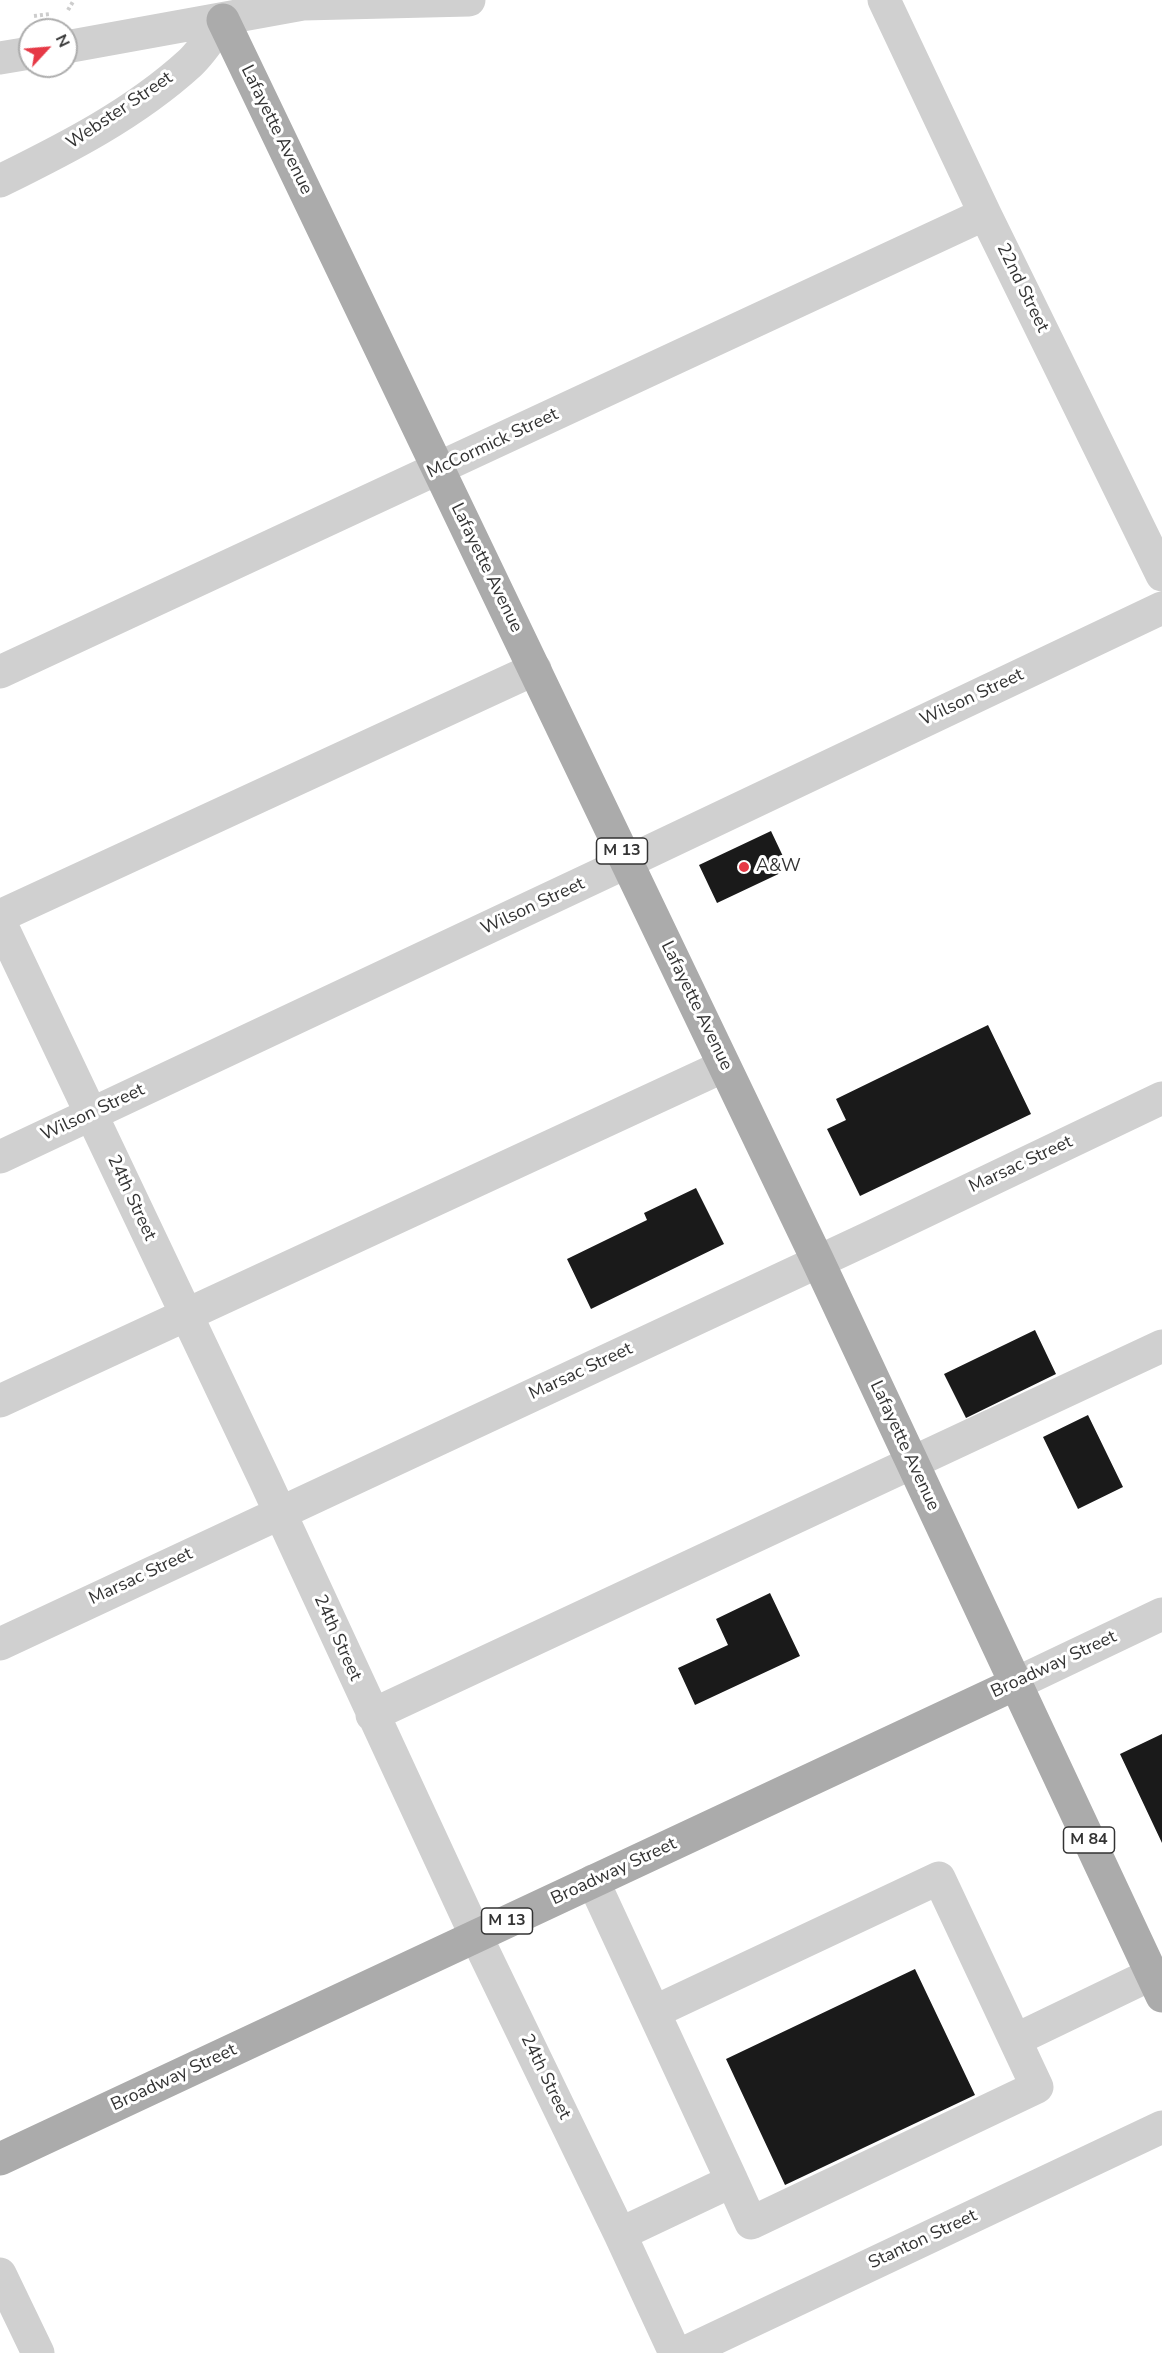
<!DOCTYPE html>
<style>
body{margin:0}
#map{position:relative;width:1162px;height:2353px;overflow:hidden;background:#fff;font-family:"Nunito Sans",sans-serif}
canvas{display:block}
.north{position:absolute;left:18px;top:18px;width:60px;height:60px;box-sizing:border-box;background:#fff;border:2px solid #adadad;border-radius:50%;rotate:64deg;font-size:16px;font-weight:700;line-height:24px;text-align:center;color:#333}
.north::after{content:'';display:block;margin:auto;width:21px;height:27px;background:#e63946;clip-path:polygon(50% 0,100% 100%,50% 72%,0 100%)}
</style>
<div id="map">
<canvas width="1162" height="2353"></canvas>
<div class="north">N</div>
</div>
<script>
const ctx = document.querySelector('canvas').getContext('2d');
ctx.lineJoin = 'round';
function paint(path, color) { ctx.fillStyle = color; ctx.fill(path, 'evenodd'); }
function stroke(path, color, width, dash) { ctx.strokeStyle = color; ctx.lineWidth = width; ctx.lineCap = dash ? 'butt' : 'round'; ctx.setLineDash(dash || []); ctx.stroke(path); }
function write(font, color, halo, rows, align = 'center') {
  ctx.font = font + ' "Nunito Sans",sans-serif'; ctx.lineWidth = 6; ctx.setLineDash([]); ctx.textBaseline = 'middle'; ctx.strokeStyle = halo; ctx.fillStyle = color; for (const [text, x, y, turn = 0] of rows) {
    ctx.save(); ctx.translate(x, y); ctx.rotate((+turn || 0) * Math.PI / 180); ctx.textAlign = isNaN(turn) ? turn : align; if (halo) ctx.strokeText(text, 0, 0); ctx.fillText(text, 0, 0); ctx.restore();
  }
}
const building = new Path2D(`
 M 771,831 L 789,869 L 717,903 L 699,865 Z
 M 988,1025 L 1031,1114 L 860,1196 L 827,1129 L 846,1120 L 836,1099 Z
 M 696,1188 L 724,1244 L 591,1309 L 567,1259 L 647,1220 L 644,1213 Z
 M 1035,1330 L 1056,1374 L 966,1418 L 944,1374 Z
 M 1088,1415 L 1123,1487 L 1078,1509 L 1043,1437 Z
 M 770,1593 L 800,1656 L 695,1705 L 678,1668 L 728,1645 L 716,1619 Z
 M 1162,1734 L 1162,1843 L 1120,1754 Z
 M 915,1969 L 975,2095 L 785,2185 L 726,2059 Z`);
const path = new Path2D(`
 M 68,10 L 74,0
 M 34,16 L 50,14`);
const minor = new Path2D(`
 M 884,0 L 985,214 L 1162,575
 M 66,47 L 303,4 L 469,0
 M 0,58 L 30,53
 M 0,181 C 67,148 134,114 190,63 C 203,51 213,34 223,20
 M 0,672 L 985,214
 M 0,916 L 535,669
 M 0,922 L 264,1478 L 476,1936 L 620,2234 L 675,2353
 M 0,1157 L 627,862 L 1162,608
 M 0,1401 L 724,1066
 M 0,1644 L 871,1237 L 1162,1098
 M 1015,1684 L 1162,1614
 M 372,1715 L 1162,1346
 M 593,1881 L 732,2181 L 620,2234
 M 654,2012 L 939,1878 L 1015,2040 L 1152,1974
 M 732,2181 L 751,2223 L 1037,2087 L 1015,2040
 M 0,2274 L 38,2353
 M 684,2353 L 1162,2127`);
const major = new Path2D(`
 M 223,20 L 818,1261 L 1162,1996
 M 0,2159 L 1015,1684`);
const markers = [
 [744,867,6,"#e63946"]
];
const shields = [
 [622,851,51],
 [1089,1840,51],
 [507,1921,51]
];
const shieldNames = [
 ["M 13",622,851],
 ["M 84",1089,1840],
 ["M 13",507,1921]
];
const streetNames = [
 ["Webster Street",120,111,-34],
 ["Lafayette Avenue",276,130,64],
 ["22nd Street",1022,288,64],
 ["McCormick Street",493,444,-25],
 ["Lafayette Avenue",486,568,64],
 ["Wilson Street",972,698,-25],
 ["Wilson Street",533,907,-25],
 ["Lafayette Avenue",696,1006,64],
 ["Wilson Street",93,1113,-25],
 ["Marsac Street",1021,1165,-25],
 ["24th Street",131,1198,65],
 ["Marsac Street",581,1372,-25],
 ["Lafayette Avenue",904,1446,65],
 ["Marsac Street",141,1577,-25],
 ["24th Street",337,1638,66],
 ["Broadway Street",1054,1665,-25],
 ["Broadway Street",614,1872,-25],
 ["24th Street",545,2077,64],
 ["Broadway Street",174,2078,-25],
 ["Stanton Street",923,2240,-25]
];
const poiNames = [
 ["A&W",756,867]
];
paint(building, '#1a1a1a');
stroke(path, '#cdcdcd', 4, [3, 3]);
stroke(minor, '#d0d0d0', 33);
stroke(major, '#ababab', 33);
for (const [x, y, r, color] of markers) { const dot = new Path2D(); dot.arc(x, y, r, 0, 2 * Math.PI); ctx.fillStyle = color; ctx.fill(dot); stroke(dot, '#fff', 2); }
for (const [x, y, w] of shields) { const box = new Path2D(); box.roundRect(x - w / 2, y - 13, w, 26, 4.5); ctx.fillStyle = '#fff'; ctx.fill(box); stroke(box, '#333', 1.5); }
write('bold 16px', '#333', null, shieldNames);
write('18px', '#333', '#fff', streetNames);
write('18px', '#333', '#fff', poiNames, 'left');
</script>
